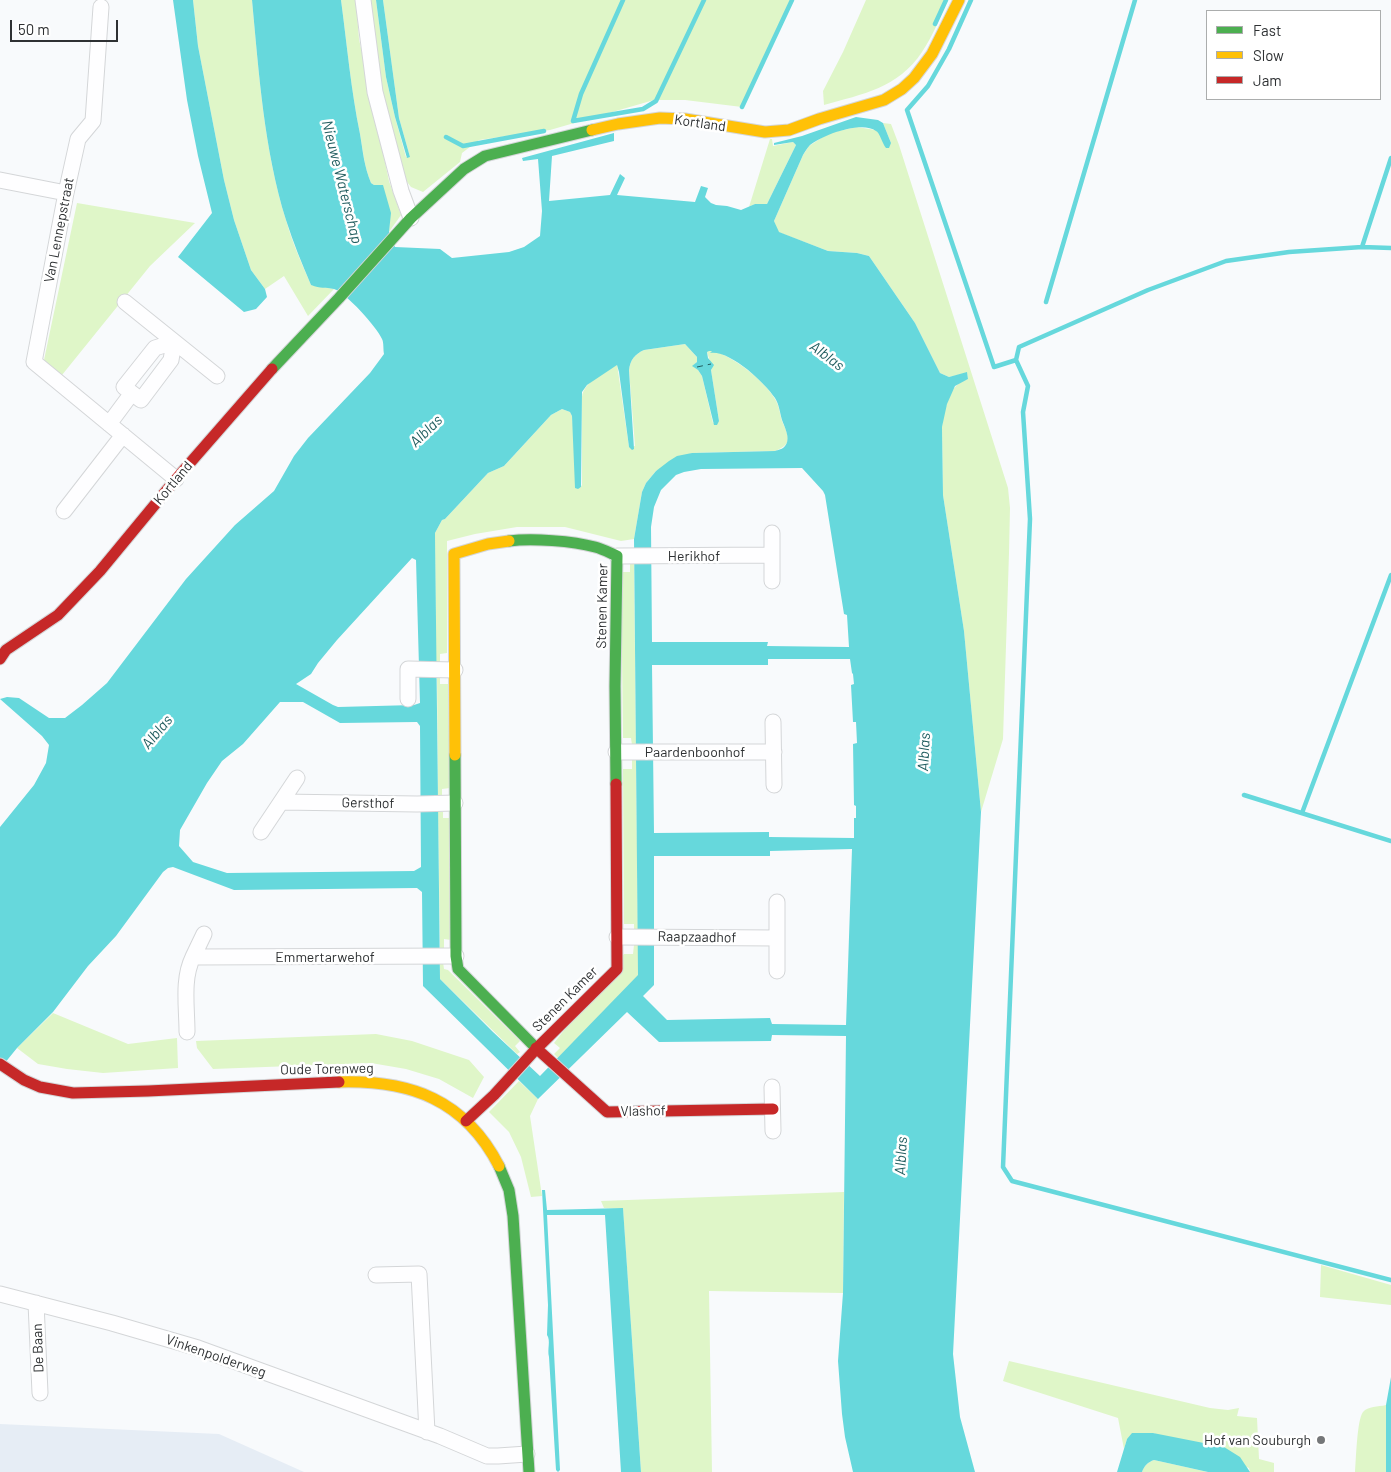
<!DOCTYPE html>
<style>
body{margin:0}
#map{position:relative;width:1391px;height:1472px;overflow:hidden;background:#f8fafc;font-family:Barlow,sans-serif}
canvas{display:block}
.legend{position:absolute;left:1206px;top:10px;width:175px;height:90px;box-sizing:border-box;background:#fff;border:1px solid #abadad;margin:0;padding:6px 9px;list-style:none;font-size:15px;color:#2e3133}
.legend li{display:flex;align-items:center;gap:10px;height:25px}
.legend b{width:25px;border:1px solid #abadad}
.scale{position:absolute;left:10px;top:20px;width:108px;height:22px;box-sizing:border-box;border:2px solid #2e3133;border-top:0;padding-left:6px;font-size:15px;line-height:18px;white-space:nowrap;color:#2e3133;-webkit-text-stroke:4px #fff;paint-order:stroke}
</style>
<div id="map">
<canvas width="1391" height="1472"></canvas>
<ul class="legend">
<li><b style="height:6px;background:#4caf50"></b>Fast</li>
<li><b style="height:6px;background:#ffc107"></b>Slow</li>
<li><b style="height:6px;background:#c62828"></b>Jam</li>
</ul>
<div class="scale">50 m</div>
</div>
<script>
const ctx = document.querySelector('canvas').getContext('2d');
ctx.lineJoin = 'round';
function paint(path, color) { ctx.fillStyle = color; ctx.fill(path, 'evenodd'); }
function stroke(path, color, width, dash) { ctx.strokeStyle = color; ctx.lineWidth = width; ctx.lineCap = dash ? 'butt' : 'round'; ctx.setLineDash(dash || []); ctx.stroke(path); }
function write(font, color, halo, rows, align = 'center') {
  ctx.font = font + ' Barlow,sans-serif'; ctx.lineWidth = 5; ctx.setLineDash([]); ctx.textBaseline = 'middle'; ctx.strokeStyle = halo; ctx.fillStyle = color; for (const [text, x, y, turn = 0] of rows) {
    ctx.save(); ctx.translate(x, y); ctx.rotate((+turn || 0) * Math.PI / 180); ctx.textAlign = isNaN(turn) ? turn : align; if (halo) ctx.strokeText(text, 0, 0); ctx.fillText(text, 0, 0); ctx.restore();
  }
}
const built = new Path2D(`
 M 0,1424 L 219,1434 L 304,1472 L 0,1472 Z`);
const green = new Path2D(`
 M 193,0 L 252,0 C 259,74 264,149 286,220 C 292,242 302,264 311,285 L 334,289 L 308,316 L 284,276 L 265,289 L 251,270 L 234,220 L 224,180 L 198,46 Z
 M 341,0 L 356,0 L 359,39 L 389,181 L 401,215 L 389,232 L 390,213 L 388,207 L 374,185 L 371,183 C 364,166 363,151 360,134 C 351,90 347,45 341,0 Z
 M 368,0 L 376,0 L 386,77 L 395,117 L 406,157 L 410,157 L 399,118 L 383,0 L 790,0 L 742,107 L 685,100 L 654,100 L 550,130 L 479,140 L 462,153 L 460,162 L 423,192 L 411,187 L 400,173 L 383,106 Z
 M 866,0 L 948,0 C 940,17 933,36 922,52 C 898,88 863,94 824,105 L 823,91 L 843,52 Z
 M 883,123 L 891,124 L 899,145 L 1008,488 L 1010,508 L 1009,553 L 1003,739 L 981,812 L 964,631 L 943,495 L 942,427 C 943,415 948,393 957,385 C 960,382 964,381 968,379 L 967,373 L 949,377 L 940,373 L 915,323 L 869,256 L 857,253 L 828,251 L 778,232 L 774,221 L 803,155 L 809,146 L 829,133 L 857,127 L 876,130 L 891,143 Z
 M 770,139 L 772,139 L 773,146 L 793,142 L 796,145 L 767,204 L 755,204 L 749,207 Z
 M 77,203 L 195,223 L 150,266 L 62,375 L 44,360 Z
 M 685,344 L 697,357 L 697,362 L 693,366 L 698,370 L 702,376 L 713,423 L 719,421 L 711,370 L 712,368 L 707,352 L 708,350 C 729,352 765,381 775,399 C 779,405 780,414 782,421 C 789,437 793,444 775,451 L 692,453 L 656,471 L 646,483 L 642,492 L 634,539 L 621,541 L 565,527 L 517,527 L 475,534 L 447,541 L 447,653 L 440,654 L 440,662 L 436,663 L 435,533 L 442,520 L 445,519 L 488,473 L 504,466 L 551,415 L 562,409 L 570,412 L 572,416 L 580,488 L 582,485 L 582,397 C 584,381 605,373 617,364 L 629,447 L 635,446 L 629,370 C 630,360 635,354 644,350 Z
 M 630,563 L 634,563 L 636,745 L 632,745 L 631,738 L 623,738 L 621,572 L 630,572 Z
 M 437,677 L 440,677 L 440,684 L 448,684 L 450,788 L 442,789 L 442,797 L 438,797 Z
 M 636,759 L 638,931 L 634,931 L 634,924 L 624,924 L 623,769 L 632,769 L 632,760 Z
 M 438,812 L 443,812 L 443,818 L 449,818 L 451,940 L 444,939 L 444,948 L 440,948 Z
 M 638,944 L 638,976 L 558,1058 L 554,1054 L 560,1048 L 554,1043 L 624,954 L 633,954 L 634,945 Z
 M 440,962 L 443,962 L 444,969 L 448,970 L 520,1041 L 515,1046 L 520,1052 L 517,1054 L 440,979 Z
 M 53,1013 L 128,1044 L 177,1038 L 178,1068 L 103,1073 L 67,1069 L 38,1064 L 17,1048 Z
 M 376,1034 L 412,1041 L 469,1060 L 484,1077 L 473,1098 L 439,1079 L 406,1069 L 371,1063 L 213,1069 L 197,1048 L 196,1041 Z
 M 519,1081 L 538,1099 L 530,1116 L 542,1196 L 531,1197 L 521,1157 L 509,1132 L 489,1112 Z
 M 844,1192 L 843,1293 L 709,1291 L 712,1472 L 641,1472 L 623,1209 L 604,1208 L 601,1201 Z
 M 1321,1265 L 1391,1285 L 1391,1305 L 1320,1297 Z
 M 1009,1361 L 1210,1408 L 1228,1410 L 1239,1408 L 1237,1416 L 1257,1418 L 1259,1459 L 1274,1463 L 1274,1472 L 1250,1472 L 1249,1468 L 1153,1433 L 1127,1439 L 1124,1449 L 1118,1418 L 1003,1381 Z
 M 1386,1405 L 1386,1472 L 1355,1472 C 1356,1461 1357,1419 1363,1412 C 1368,1406 1378,1407 1386,1405 Z
 M 1154,1460 L 1208,1472 L 1142,1472 C 1144,1466 1148,1462 1154,1460 Z`);
const water = new Path2D(`
 M 173,0 L 193,0 L 198,46 L 224,180 L 234,220 L 251,270 L 265,289 L 267,297 L 256,309 L 244,312 L 178,257 L 212,213 L 198,156 L 187,100 Z
 M 252,0 L 341,0 C 347,45 351,90 360,134 C 363,152 364,166 371,183 L 374,185 L 383,185 L 391,213 L 389,232 L 395,247 L 440,249 L 452,258 L 509,252 L 524,247 L 540,236 L 542,211 L 538,159 L 523,161 L 522,158 L 614,133 L 614,141 L 552,156 L 549,201 L 610,195 L 620,174 L 625,178 L 617,195 L 695,202 L 701,186 L 708,188 L 705,197 L 711,203 L 716,205 L 727,206 L 741,210 L 755,204 L 767,204 L 796,145 L 793,142 L 774,145 L 774,143 L 802,136 L 856,117 L 878,120 L 883,123 L 891,143 L 889,148 L 886,148 C 882,143 880,133 876,131 C 862,120 822,135 810,145 C 807,148 805,152 803,155 L 774,221 L 779,232 L 828,251 L 857,253 L 869,256 L 915,323 L 940,373 L 949,377 L 967,372 L 968,379 L 955,386 L 947,404 L 942,427 L 943,495 L 964,631 L 981,812 L 953,1354 L 960,1417 L 975,1472 L 853,1472 L 845,1437 L 842,1414 L 838,1361 L 843,1293 L 846,1036 L 772,1035 L 771,1041 L 659,1042 L 627,1012 L 538,1099 L 423,986 L 422,892 L 417,888 L 234,890 L 173,867 L 168,868 L 163,872 L 116,936 L 88,966 L 53,1012 L 17,1048 L 0,1069 L 0,827 L 34,785 L 46,763 L 49,745 L 42,736 L 0,699 L 7,697 L 19,698 L 49,718 L 65,718 L 82,705 L 107,683 L 186,579 L 235,525 L 274,491 L 294,456 L 308,438 L 370,373 L 384,354 C 383,349 384,343 382,339 C 377,327 346,293 334,289 C 325,287 321,289 311,285 C 302,264 293,242 286,220 C 264,149 259,74 252,0 ZM 685,344 L 697,357 L 697,362 L 692,366 L 698,370 L 702,376 L 714,425 L 717,425 L 719,421 L 711,370 L 714,365 L 708,358 L 707,352 L 709,351 L 712,351 L 710,353 C 730,350 764,382 775,398 C 779,404 780,413 782,420 C 785,428 791,439 785,446 C 783,449 778,450 775,451 L 692,453 L 677,456 L 669,461 L 656,471 L 646,483 L 642,492 L 634,539 L 638,975 L 540,1076 L 493,1032 L 440,979 L 435,533 L 442,520 L 445,519 L 488,473 L 504,466 L 551,415 L 562,409 L 570,412 L 572,416 L 575,488 L 578,489 L 581,487 L 582,392 L 587,385 L 617,365 L 619,372 L 629,447 L 632,450 L 634,449 L 629,370 C 630,360 635,354 644,350 ZM 802,468 L 823,491 L 825,495 L 844,614 L 847,615 L 849,647 L 767,646 L 768,642 L 652,642 L 651,527 L 654,507 L 661,490 L 676,475 L 684,472 L 701,469 ZM 412,558 L 416,560 L 420,703 L 414,705 L 338,707 L 333,705 L 296,684 L 311,674 L 318,663 L 337,640 ZM 768,659 L 850,659 L 852,673 L 853,674 L 854,684 L 851,685 L 853,722 L 856,722 L 857,743 L 853,744 L 854,805 L 856,806 L 856,818 L 854,818 L 854,838 L 769,837 L 769,832 L 654,833 L 652,665 L 768,665 ZM 280,702 L 303,702 L 340,723 L 417,722 L 420,726 L 421,867 L 414,871 L 227,873 L 193,862 L 179,846 L 180,830 L 207,783 L 222,761 L 243,744 ZM 852,849 L 846,1025 L 772,1024 L 770,1018 L 667,1020 L 643,996 L 654,985 L 654,856 L 770,856 L 770,851 Z
 M 376,0 L 383,0 L 399,118 L 410,157 L 407,158 L 395,117 L 386,77 Z
 M 542,1190 L 545,1190 L 547,1210 L 623,1208 L 641,1472 L 621,1472 L 605,1215 L 547,1215 L 560,1470 L 558,1472 L 556,1470 L 549,1357 C 547,1349 551,1341 547,1335 L 548,1305 Z
 M 1391,1377 L 1391,1472 L 1386,1472 L 1386,1405 Z
 M 1132,1433 L 1153,1433 L 1224,1447 L 1240,1457 L 1250,1472 L 1208,1472 L 1154,1460 C 1148,1462 1144,1466 1142,1472 L 1117,1472 L 1127,1439 Z`);
const stream = new Path2D(`
 M 623,0 L 581,94 L 573,121 L 643,109 L 656,101 L 704,0
 M 971,0 L 949,49 L 928,86 L 907,110 L 994,367 L 1016,360
 M 935,24 L 946,0
 M 742,107 L 792,0
 M 446,137 L 463,146 L 544,131
 M 1362,247 L 1391,158
 M 1391,248 L 1362,247 L 1289,252 L 1226,261 L 1148,290 L 1019,347 L 1016,360 L 1028,386 L 1023,412 L 1030,519 L 1003,1167 L 1012,1181 L 1391,1280
 M 1046,302 L 1135,0
 M 1244,795 L 1391,841
 M 1302,813 L 1391,575`);
const ferry = new Path2D(`
 M 697,367 L 711,364`);
const street = new Path2D(`
 M 363,0 L 375,92 L 401,191 L 411,218
 M 101,7 L 93,121 L 78,139 L 66,193 L 34,362 L 176,479
 M 0,180 L 66,193
 M 125,302 L 217,376
 M 174,342 L 171,360 L 141,400 L 124,387 L 155,348 Z
 M 109,424 L 132,393
 M 64,511 L 123,435
 M 617,556 L 772,555
 M 772,581 L 772,533
 M 408,699 L 408,669 L 455,670
 M 773,722 L 774,785
 M 616,752 L 774,752
 M 281,802 L 417,804 L 455,803
 M 261,832 L 297,778
 M 777,902 L 777,971
 M 617,937 L 777,938
 M 193,957 L 204,934
 M 187,1032 C 187,1007 182,979 193,957 L 456,956
 M 772,1087 L 773,1131
 M 376,1275 L 419,1274 L 427,1432
 M 0,1294 L 112,1323 L 198,1348 L 440,1436 L 487,1456 L 498,1456 L 527,1454
 M 36,1303 L 40,1393`);
const fast = new Path2D(`
 M 272,369 L 339,298 L 411,218 L 464,169 L 485,156 L 592,130
 M 509,541 C 532,538 573,541 595,547 C 603,549 610,553 617,556 L 615,686 L 616,784
 M 455,755 L 456,956 L 458,969 L 536,1048
 M 499,1166 L 509,1190 L 513,1216 L 529,1472`);
const slow = new Path2D(`
 M 592,130 L 618,124 L 660,118 L 685,119 L 765,132 L 789,130 L 819,119 L 884,100 L 902,89 L 914,78 L 932,54 L 959,0
 M 455,755 L 454,554 L 488,544 L 509,541
 M 339,1082 C 411,1080 465,1100 499,1166`);
const jam = new Path2D(`
 M 0,659 L 6,650 L 58,615 L 100,571 L 176,479 L 272,369
 M 536,1048 L 607,1112 L 773,1109
 M 0,1064 L 24,1080 L 40,1087 L 73,1093 L 148,1091 L 339,1082
 M 466,1121 L 494,1095 L 537,1048 L 617,969 L 616,784`);
const markers = [
 [1321,1440,5,"#757779"]
];
const streetNames = [
 ["Kortland",700,123,8],
 ["Van Lennepstraat",59,230,-79],
 ["Kortland",173,483,-50],
 ["Herikhof",694,556],
 ["Stenen Kamer",602,606,-89],
 ["Paardenboonhof",695,752],
 ["Gersthof",368,803,1],
 ["Raapzaadhof",697,937,1],
 ["Emmertarwehof",325,957],
 ["Stenen Kamer",565,999,-45],
 ["Oude Torenweg",327,1069,-1],
 ["Vlashof",643,1111,-1],
 ["De Baan",38,1348,-92],
 ["Vinkenpolderweg",216,1356,19]
];
const poiNames = [
 ["Hof van Souburgh",1311,1440]
];
const waterNames = [
 ["Nieuwe Waterschap",342,182,76],
 ["Alblas",827,356,37],
 ["Alblas",426,431,-44],
 ["Alblas",157,732,-50],
 ["Alblas",924,752,-87],
 ["Alblas",901,1156,-87]
];
paint(built, '#e6edf5');
paint(green, '#dff6c8');
paint(water, '#66d8dc');
stroke(stream, '#66d8dc', 4.5);
stroke(ferry, '#225e60', 1, [6, 5]);
stroke(street, '#d4d6d8', 17);
stroke(fast, '#d4d6d8', 13);
stroke(slow, '#d4d6d8', 13);
stroke(jam, '#d4d6d8', 13);
stroke(street, '#fefeff', 15);
stroke(fast, '#4caf50', 11);
stroke(slow, '#ffc107', 11);
stroke(jam, '#c62828', 11);
for (const [x, y, r, color] of markers) { const dot = new Path2D(); dot.arc(x, y, r, 0, 2 * Math.PI); ctx.fillStyle = color; ctx.fill(dot); stroke(dot, '#fff', 2); }
write('14px', '#2e3133', '#fff', streetNames);
write('14px', '#2e3133', '#fff', poiNames, 'right');
write('italic 15px', '#225e60', '#fff', waterNames);
</script>
